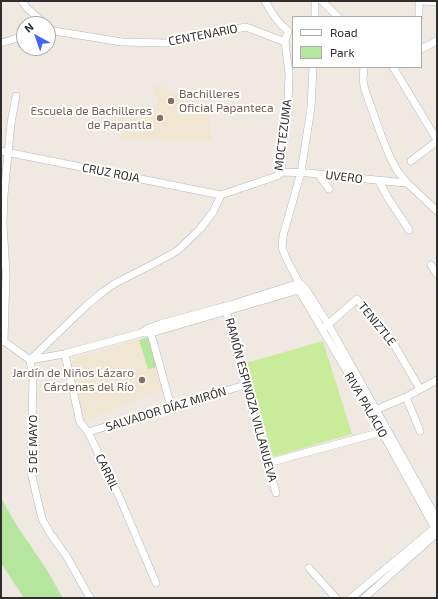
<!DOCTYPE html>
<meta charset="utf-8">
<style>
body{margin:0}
#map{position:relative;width:438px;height:599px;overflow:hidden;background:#efe9e1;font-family:"Exo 2",sans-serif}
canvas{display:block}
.frame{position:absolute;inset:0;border:2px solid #2e2e2e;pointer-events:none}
.legend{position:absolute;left:292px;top:16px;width:130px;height:52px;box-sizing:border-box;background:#fff;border:1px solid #ababab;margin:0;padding:5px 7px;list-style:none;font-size:12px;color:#2e2e2e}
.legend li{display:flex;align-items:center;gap:8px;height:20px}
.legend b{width:20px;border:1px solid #ababab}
.north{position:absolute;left:16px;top:16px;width:40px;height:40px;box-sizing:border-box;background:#fff;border:1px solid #ababab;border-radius:50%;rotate:320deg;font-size:11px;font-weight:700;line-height:16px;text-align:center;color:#2e2e2e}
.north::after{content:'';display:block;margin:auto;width:14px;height:18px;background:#4264fb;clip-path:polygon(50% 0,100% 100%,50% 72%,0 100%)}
</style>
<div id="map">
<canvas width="438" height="599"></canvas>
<div class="frame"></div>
<ul class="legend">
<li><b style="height:5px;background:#fff"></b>Road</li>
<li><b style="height:11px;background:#b6e59e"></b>Park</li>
</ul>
<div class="north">N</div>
</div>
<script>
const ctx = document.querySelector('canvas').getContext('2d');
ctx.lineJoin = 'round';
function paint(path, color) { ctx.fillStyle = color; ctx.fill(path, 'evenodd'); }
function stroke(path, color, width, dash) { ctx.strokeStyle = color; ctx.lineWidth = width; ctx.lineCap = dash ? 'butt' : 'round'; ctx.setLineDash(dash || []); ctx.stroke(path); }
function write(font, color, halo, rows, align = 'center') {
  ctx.font = font + ' "Exo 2",sans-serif'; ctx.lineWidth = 4; ctx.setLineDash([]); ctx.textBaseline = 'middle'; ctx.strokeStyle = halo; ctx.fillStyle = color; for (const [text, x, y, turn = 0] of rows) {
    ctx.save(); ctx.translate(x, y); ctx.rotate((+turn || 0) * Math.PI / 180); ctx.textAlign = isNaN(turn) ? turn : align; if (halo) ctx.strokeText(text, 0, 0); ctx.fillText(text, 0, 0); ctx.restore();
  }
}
const education = new Path2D(`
 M 158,85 L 177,94 L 181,89 L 194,94 L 206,101 L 206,106 L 208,108 L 212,140 L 122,139 L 116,113 L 131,117 L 146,117 L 155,109 L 158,99 L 153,89 Z
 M 139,340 L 148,369 L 157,367 L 163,390 L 82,421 L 69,368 L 71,362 L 75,358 Z`);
const green = new Path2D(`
 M 148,337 L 157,367 L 148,369 L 139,340 Z
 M 1,498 L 17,526 L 45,567 L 63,598 L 24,598 L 1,563 Z`);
const pitch = new Path2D(`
 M 323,341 L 352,434 L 273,457 L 246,363 Z`);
const street = new Path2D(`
 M 22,1 L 27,8 L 45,24
 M 322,1 L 338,17
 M 419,1 L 419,17
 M 423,1 L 437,2
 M 315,17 L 315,1
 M 48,27 L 54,31 L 122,42 L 166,43 L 246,27 L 285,42
 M 1,43 L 24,36
 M 421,49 L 437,41
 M 313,67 L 311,108 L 301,172 L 283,236 L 282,247 L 286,258 L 299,283 L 305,288 L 328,324 L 437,519
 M 364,67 L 363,80 L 365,90 L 381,135 L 390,157 L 398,172 L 407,183 L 437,211
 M 393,67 L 437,140
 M 1,151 L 221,195
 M 411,161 L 437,141
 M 281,172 C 323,172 365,180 407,183
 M 318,174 L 329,189
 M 379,181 L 388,198 L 409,230
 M 431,265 L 437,274
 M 299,283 L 299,290 L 371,412 L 437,532
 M 225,306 L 245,385 L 276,493
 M 325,327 L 357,299 L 392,341 L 420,389
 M 150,330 L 171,407
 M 141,333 L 151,333 L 302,289
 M 1,339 L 30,360 L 33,378 L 31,472 L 42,519 L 50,533 L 67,557 L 90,598
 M 4,342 L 6,273 L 3,224 L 4,195 L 11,123 L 16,96
 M 66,359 L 80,422 L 88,432 L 119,496 L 156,583
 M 30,360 L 87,305 L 104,291 L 114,284 L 155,263 L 177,251 L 200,229 L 213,212 L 221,195 L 277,176 L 281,172 L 285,125 L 288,102 L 289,73 L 285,42 L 288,31 C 277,22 272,13 265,1
 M 30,360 L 64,354 L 141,333 L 149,328 L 160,324 L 230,305 L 299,283
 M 406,397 L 420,431
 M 373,411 L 406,397 L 437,380
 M 88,432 L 245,385
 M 268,463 L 385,431
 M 309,568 L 336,598
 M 351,598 L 437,526
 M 364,598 L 437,533`);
const markers = [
 [171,101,4,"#8d6e63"],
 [160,118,4,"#8d6e63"],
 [142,380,4,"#8d6e63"]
];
const streetNames = [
 ["CENTENARIO",203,35,-11],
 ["MOCTEZUMA",283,135,-83],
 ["CRUZ ROJA",111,173,11],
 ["UVERO",344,177,7],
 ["TENIZTLE",377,324,51],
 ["RAMÓN ESPINOZA VILLANUEVA",251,400,75],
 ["RIVA PALACIO",366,405,60],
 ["SALVADOR DÍAZ MIRÓN",166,409,-17],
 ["5 DE MAYO",33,444,-90],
 ["CARRIL",107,472,65]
];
const educationNames = [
 ["Bachilleres",179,94,"left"],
 ["Oficial Papanteca",179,108,"left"],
 ["Escuela de Bachilleres",152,111],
 ["de Papantla",152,125],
 ["Jardín de Niños Lázaro",134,373],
 ["Cárdenas del Río",134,387]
];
paint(education, '#f0e6d1');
paint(green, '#b6e59e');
paint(pitch, '#c9ec9a');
stroke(street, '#b4b7c1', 8);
stroke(street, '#fff', 7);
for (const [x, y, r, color] of markers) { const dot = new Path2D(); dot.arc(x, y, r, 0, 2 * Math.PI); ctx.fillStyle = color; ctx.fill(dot); stroke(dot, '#fff', 1.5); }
write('12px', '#2e2e2e', '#fff', streetNames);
write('12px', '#785e54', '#fff', educationNames, 'right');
</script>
